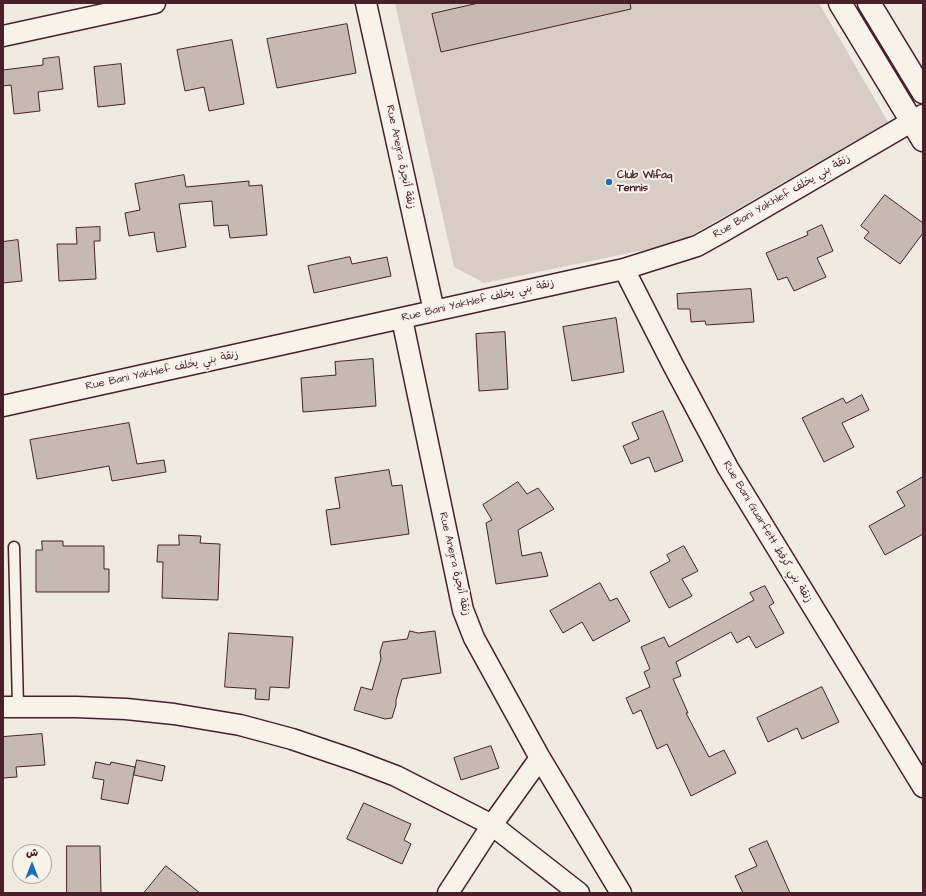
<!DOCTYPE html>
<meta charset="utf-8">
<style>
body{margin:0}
#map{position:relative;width:926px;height:896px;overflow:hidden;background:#f0ebe0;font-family:"Architects Daughter","Playpen Sans Arabic",sans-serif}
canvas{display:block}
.frame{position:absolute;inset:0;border:4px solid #4a1f2b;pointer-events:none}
.north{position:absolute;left:12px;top:844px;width:40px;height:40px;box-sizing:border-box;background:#f7f3e8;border:1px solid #b29e9c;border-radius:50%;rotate:0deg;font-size:11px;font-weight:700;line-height:16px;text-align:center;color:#4a1f2b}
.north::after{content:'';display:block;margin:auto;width:14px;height:18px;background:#1f6fb2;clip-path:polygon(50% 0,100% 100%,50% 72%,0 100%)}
</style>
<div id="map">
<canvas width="926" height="896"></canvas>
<div class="frame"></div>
<div class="north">ش</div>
</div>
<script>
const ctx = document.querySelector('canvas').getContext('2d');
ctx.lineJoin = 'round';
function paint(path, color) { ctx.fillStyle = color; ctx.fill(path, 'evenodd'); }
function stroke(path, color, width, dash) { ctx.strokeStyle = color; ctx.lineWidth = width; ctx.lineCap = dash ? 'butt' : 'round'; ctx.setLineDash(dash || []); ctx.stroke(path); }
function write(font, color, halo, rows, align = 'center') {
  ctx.font = font + ' "Architects Daughter","Playpen Sans Arabic",sans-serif'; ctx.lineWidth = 4; ctx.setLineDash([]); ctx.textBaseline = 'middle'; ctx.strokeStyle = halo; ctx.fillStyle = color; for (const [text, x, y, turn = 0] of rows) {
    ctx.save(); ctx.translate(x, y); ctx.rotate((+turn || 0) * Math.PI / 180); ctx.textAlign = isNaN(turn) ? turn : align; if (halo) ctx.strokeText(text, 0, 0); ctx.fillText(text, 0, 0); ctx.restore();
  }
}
const green = new Path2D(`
 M 395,3 L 819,3 L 888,122 L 678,243 L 484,283 L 454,267 Z`);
const building = new Path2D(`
 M 479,3 L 630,3 L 631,9 L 441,52 L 432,14 Z
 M 347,24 L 356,73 L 277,88 L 267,39 Z
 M 232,40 L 244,104 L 209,111 L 204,87 L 185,91 L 177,50 Z
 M 59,57 L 63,89 L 38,92 L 40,111 L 14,114 L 11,85 L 3,86 L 3,70 L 43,65 L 43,59 Z
 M 121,64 L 125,104 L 98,107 L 94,67 Z
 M 184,175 L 186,187 L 249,181 L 249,186 L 262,185 L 267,235 L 230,238 L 228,225 L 214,226 L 212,201 L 179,204 L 186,247 L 157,252 L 154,232 L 129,236 L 125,213 L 140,210 L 135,184 Z
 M 885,195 L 923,223 L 923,233 L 900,264 L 864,238 L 869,232 L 861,226 Z
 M 822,225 L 833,251 L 817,258 L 826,277 L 794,291 L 787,277 L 778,280 L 766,253 L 808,235 L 807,232 Z
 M 100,227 L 100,241 L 94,241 L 96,279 L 59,281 L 57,244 L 77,244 L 76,228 Z
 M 18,240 L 22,281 L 3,283 L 3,242 Z
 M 350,257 L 352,264 L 387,257 L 391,276 L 314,293 L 308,266 Z
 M 751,289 L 754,322 L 706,325 L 705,321 L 691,322 L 690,309 L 678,309 L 677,294 Z
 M 616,318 L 624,372 L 572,381 L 563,327 Z
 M 505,332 L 508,389 L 479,391 L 476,334 Z
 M 373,359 L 376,406 L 303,412 L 301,378 L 336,375 L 335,362 Z
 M 862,395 L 869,410 L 842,423 L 854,447 L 824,462 L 802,418 L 843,398 L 846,403 Z
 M 663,411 L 683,461 L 655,472 L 649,457 L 631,464 L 623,446 L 639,439 L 632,423 Z
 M 129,423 L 137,464 L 164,460 L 166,472 L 112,481 L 109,466 L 37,479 L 30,440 Z
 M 389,470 L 392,486 L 402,485 L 409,534 L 331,545 L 326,510 L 340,508 L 335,478 Z
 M 923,477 L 923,534 L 885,555 L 869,526 L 905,506 L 897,492 Z
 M 518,482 L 527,494 L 538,488 L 554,509 L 518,530 L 522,556 L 541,552 L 548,576 L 496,584 L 486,523 L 492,520 L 483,505 Z
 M 179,535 L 201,536 L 200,543 L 220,544 L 218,600 L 162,598 L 163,562 L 157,562 L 158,545 L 179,545 Z
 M 42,541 L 63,541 L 63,546 L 104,546 L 104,569 L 109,569 L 109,592 L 36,592 L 36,550 L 42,550 Z
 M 684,546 L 698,571 L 682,579 L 692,596 L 669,608 L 650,572 L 670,561 L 667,555 Z
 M 600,583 L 610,601 L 617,598 L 630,621 L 593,641 L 582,622 L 563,633 L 550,611 Z
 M 765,586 L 774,603 L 769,606 L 784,633 L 756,648 L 749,636 L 737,643 L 731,632 L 676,662 L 681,676 L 673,679 L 688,713 L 686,713 L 709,757 L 724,750 L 736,773 L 691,796 L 667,744 L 657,749 L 641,710 L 633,714 L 626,698 L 650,687 L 644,672 L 650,669 L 641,647 L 664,637 L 669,647 L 754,600 L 750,593 Z
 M 410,631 L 418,633 L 435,631 L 441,673 L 402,679 L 396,700 L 396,705 L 392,718 L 385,719 L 354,710 L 361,687 L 372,690 L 381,659 L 380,652 L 383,642 L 407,639 Z
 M 229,633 L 293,637 L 289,688 L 270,687 L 269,700 L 255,699 L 256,689 L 225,687 Z
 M 822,687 L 839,722 L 802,739 L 797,728 L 768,742 L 757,718 Z
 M 42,734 L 45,765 L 16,767 L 17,777 L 3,778 L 3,737 Z
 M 491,746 L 499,768 L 461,780 L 454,758 Z
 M 137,760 L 165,766 L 162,781 L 134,775 Z
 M 96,762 L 110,765 L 111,762 L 135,767 L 128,804 L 101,799 L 104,780 L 93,778 Z
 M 364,803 L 411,824 L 404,840 L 411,844 L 402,864 L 347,839 Z
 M 767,841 L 790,893 L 743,893 L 735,876 L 757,866 L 749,849 Z
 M 67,846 L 100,846 L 101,893 L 67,893 Z
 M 166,866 L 200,893 L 144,893 Z`);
const service = new Path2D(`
 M 14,547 L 18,706`);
const minor = new Path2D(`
 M 366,3 L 434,311
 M 3,36 L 155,3
 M 624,269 L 673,365 L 728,468 L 923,787
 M 402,319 L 463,610 L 474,638 L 540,758 L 621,893
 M 3,406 L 624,269 L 697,246 L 724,231 L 923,115
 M 3,707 L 76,707 L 126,709 L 174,714 L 240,725 L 292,739 L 354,760 L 396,776 L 492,825 L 579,893
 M 448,893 L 492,825 L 540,758`);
const tertiary = new Path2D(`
 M 840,3 L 923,140
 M 869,3 L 923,92`);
const markers = [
 [609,182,4,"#1f6fb2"]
];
const streetNames = [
 ["Rue Anejra زنقة أنجرة",400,157,78],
 ["Rue Bani Yakhlef زنقة بني يخلف",782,197,-30],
 ["Rue Bani Yakhlef زنقة بني يخلف",478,301,-13],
 ["Rue Bani Yakhlef زنقة بني يخلف",162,371,-12],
 ["Rue Bani Guarfett زنقة بني كرفط",767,532,59],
 ["Rue Anejra زنقة أنجرة",454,564,77]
];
const poiNames = [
 ["Club Wifaq",617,176],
 ["Tennis",617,189]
];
paint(green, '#d8cdc6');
paint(building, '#c6b8b3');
stroke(building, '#4a1f2b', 1);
stroke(service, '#4a1f2b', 13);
stroke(minor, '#4a1f2b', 23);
stroke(tertiary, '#4a1f2b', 25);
stroke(service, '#f7f3e8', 10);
stroke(minor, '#f7f3e8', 20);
stroke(tertiary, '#f7f3e8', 22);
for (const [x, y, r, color] of markers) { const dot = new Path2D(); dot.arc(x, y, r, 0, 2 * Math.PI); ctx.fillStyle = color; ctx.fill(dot); stroke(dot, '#f7f3e8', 1.5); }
write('11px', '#4a1f2b', '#f7f3e8', streetNames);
write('bold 11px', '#4a1f2b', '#f7f3e8', poiNames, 'left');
</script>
